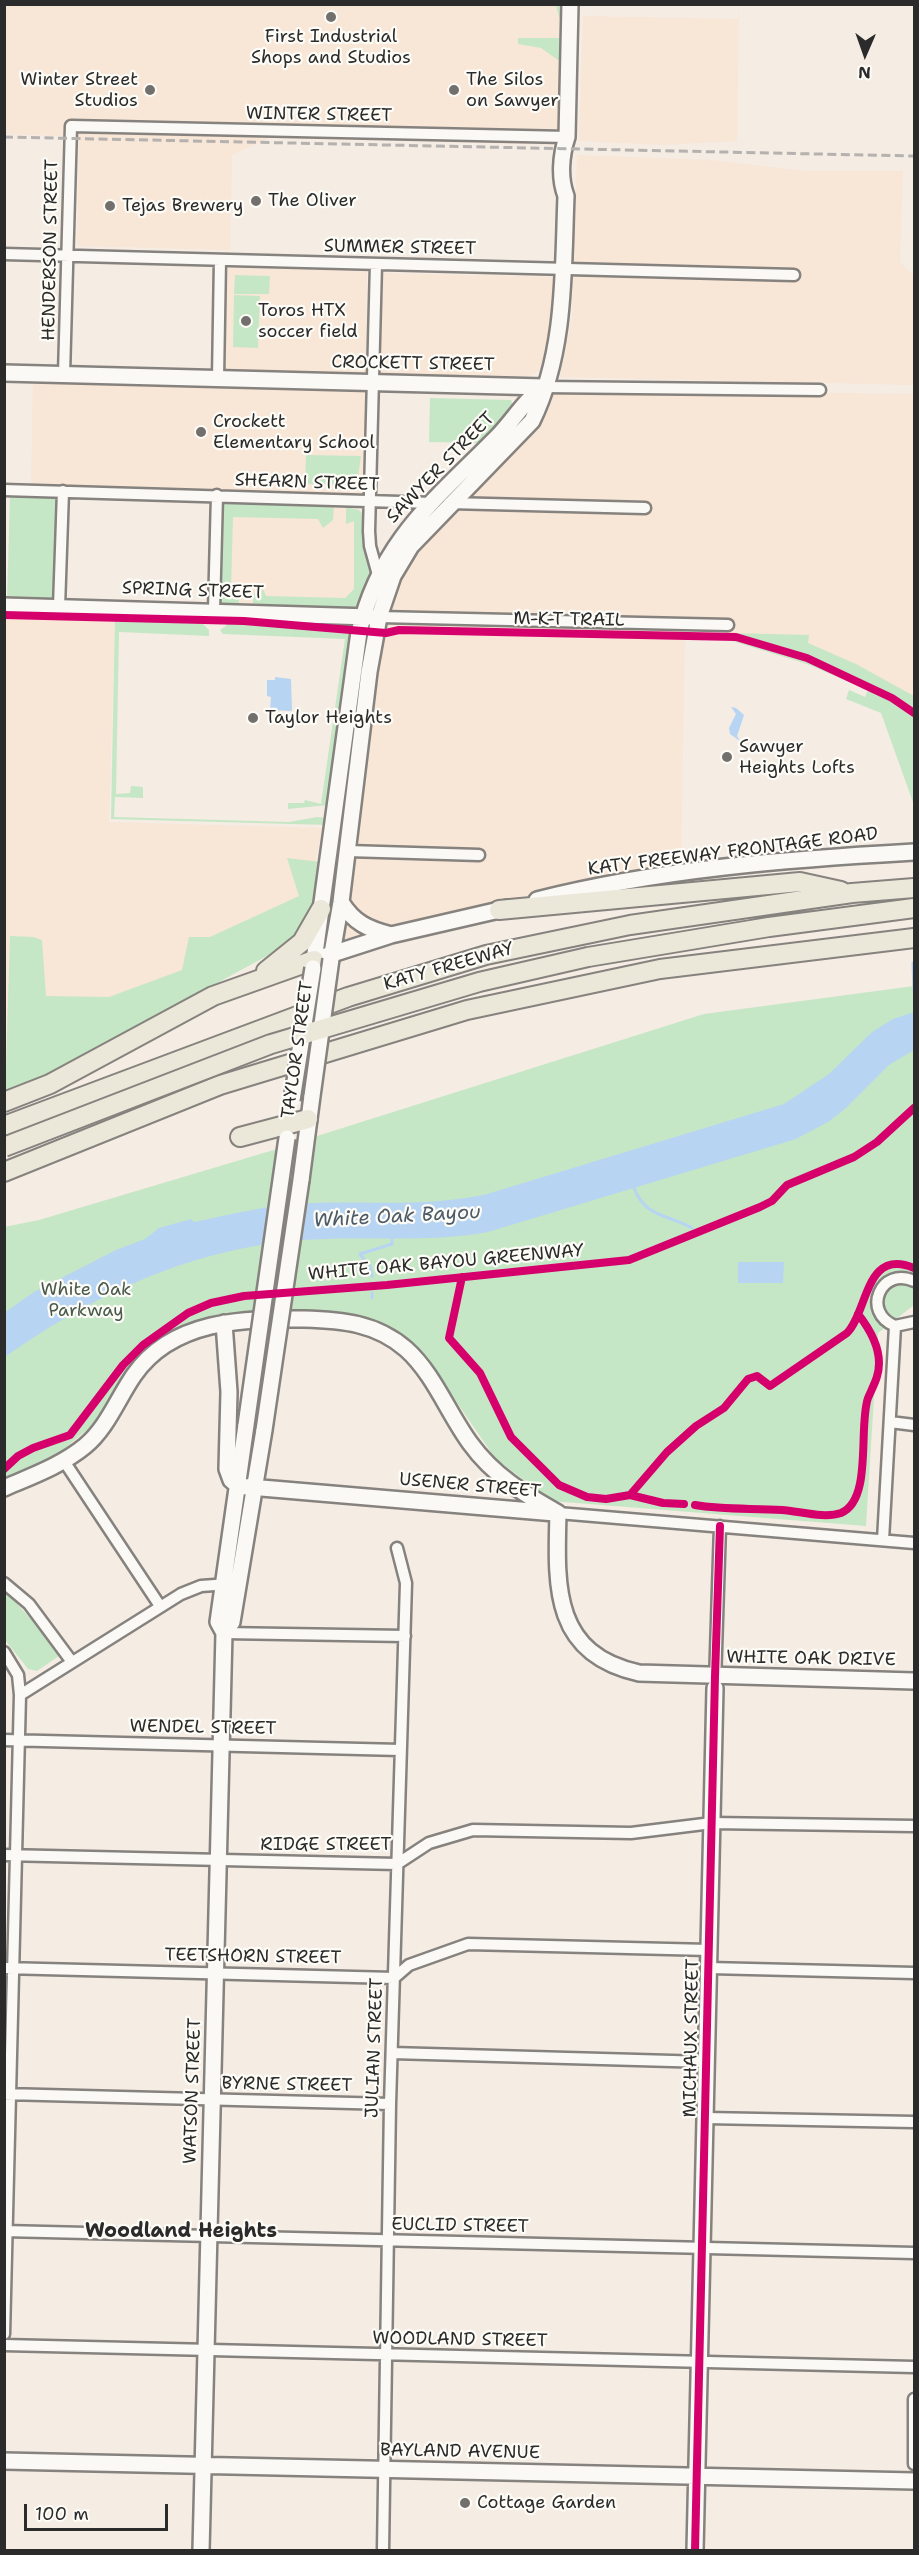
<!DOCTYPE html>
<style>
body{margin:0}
#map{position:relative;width:919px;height:2555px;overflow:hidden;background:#f5ece4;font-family:"Shantell Sans",sans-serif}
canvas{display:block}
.frame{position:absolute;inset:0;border:6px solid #2b2b2b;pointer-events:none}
.north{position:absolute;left:835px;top:24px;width:60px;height:60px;-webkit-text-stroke:4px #fdfcf7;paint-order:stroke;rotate:182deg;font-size:16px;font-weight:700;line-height:24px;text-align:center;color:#2b2b2b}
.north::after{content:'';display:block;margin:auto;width:21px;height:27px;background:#2b2b2b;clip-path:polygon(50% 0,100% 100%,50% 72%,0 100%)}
.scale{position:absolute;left:24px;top:2504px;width:144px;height:27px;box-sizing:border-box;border:3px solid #2b2b2b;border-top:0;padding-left:8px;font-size:18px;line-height:21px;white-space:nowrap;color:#2b2b2b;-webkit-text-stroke:4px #fdfcf7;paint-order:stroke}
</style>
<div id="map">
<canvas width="919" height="2555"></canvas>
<div class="frame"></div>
<div class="north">N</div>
<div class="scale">100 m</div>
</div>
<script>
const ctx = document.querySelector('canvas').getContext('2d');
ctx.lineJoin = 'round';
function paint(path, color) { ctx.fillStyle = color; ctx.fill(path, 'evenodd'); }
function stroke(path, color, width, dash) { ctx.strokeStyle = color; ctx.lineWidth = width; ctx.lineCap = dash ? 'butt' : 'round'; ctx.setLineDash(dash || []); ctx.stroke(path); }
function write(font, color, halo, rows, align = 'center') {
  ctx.font = font + ' "Shantell Sans",sans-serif'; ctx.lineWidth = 4.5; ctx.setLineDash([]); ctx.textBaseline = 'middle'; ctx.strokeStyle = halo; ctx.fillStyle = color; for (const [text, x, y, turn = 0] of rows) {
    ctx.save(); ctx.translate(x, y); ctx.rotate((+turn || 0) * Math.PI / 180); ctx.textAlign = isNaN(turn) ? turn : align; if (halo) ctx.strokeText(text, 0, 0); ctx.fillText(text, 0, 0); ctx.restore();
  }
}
const built = new Path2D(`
 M 5,5 L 570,5 L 567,145 L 269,138 L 232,155 L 230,250 L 77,246 L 79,137 L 5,134 Z
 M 739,5 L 737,141 L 663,145 L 579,141 L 583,16 L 738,19 Z
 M 577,155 L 711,160 L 806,171 L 903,171 L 900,262 L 914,276 L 914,385 L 560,377 L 572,318 Z
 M 228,268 L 367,271 L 366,374 L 224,370 Z
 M 382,273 L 556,277 L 553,316 L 548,343 L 539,370 L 530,376 L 380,374 Z
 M 33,376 L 372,384 L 368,499 L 31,487 Z
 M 548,389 L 914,394 L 914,708 L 802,650 L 730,633 L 685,632 L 681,869 L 577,884 L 427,918 L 327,951 L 369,636 L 410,543 L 498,452 Z
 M 221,500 L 330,504 L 359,510 L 362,518 L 363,545 L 371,566 L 357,609 L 218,605 Z
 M 115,613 L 109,822 L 322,828 L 303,926 L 5,1067 L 5,614 Z`);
const green = new Path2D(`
 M 556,5 L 563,5 L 562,57 L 558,60 L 541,48 L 518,44 L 518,38 L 559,38 L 560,20 Z
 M 235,275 L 270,276 L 269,294 L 234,294 Z
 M 234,295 L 260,296 L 258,348 L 233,347 Z
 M 430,398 L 511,400 L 513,405 L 480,443 L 429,442 Z
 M 306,455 L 361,456 L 357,485 L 305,484 Z
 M 10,496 L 56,496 L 55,602 L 7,600 Z
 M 221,500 L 334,504 L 333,520 L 323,528 L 318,519 L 233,517 L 231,588 L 239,585 L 239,606 L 218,605 Z
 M 346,507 L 359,510 L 362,513 L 363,545 L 373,575 L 360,608 L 253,606 L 253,595 L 258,589 L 263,589 L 266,596 L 345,598 L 354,589 L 354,521 L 346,524 Z
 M 115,613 L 209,615 L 209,622 L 204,622 L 204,625 L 209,630 L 209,636 L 119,632 L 116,794 L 130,793 L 131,786 L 143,787 L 143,798 L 115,797 L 114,817 L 289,822 L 317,817 L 329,818 L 328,825 L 111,819 Z
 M 221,615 L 347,626 L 354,639 L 329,805 L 288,809 L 288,803 L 304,803 L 305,800 L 321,804 L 345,639 L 223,634 L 220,630 L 226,626 L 226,623 L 220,622 Z
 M 730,633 L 809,635 L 808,643 L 856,664 L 914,696 L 914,805 L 881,713 L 846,699 L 849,690 L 865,697 L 868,690 L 807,664 L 729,640 Z
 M 287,858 L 321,862 L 308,921 L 296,940 L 5,1099 L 10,936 L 33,937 L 42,940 L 46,996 L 109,997 L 182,970 L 189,937 L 210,937 L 299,896 Z
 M 914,986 L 914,1305 L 878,1333 L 866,1526 L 551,1501 L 495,1458 L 429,1362 L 381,1325 L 354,1316 L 291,1312 L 317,1136 L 704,1014 Z
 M 277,1149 L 255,1313 L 229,1316 L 132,1368 L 93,1425 L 48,1462 L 5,1481 L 4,1227 L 39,1220 Z
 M 5,1591 L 34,1622 L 59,1656 L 37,1671 L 28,1669 L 5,1640 Z`);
const water = new Path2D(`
 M 275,677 L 291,679 L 292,711 L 270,710 L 271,697 L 267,696 L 267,680 L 275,680 Z
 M 731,707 L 736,708 L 744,715 L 737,736 L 740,741 L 730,734 L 729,728 L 736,714 Z
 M 914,1012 L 914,1050 L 889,1065 L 846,1108 L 828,1122 L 796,1139 L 488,1232 C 435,1242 379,1237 325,1239 C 206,1242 100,1290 5,1357 L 4,1313 L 34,1292 L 116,1250 L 145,1239 L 159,1228 L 191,1219 L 194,1222 C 233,1214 271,1204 312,1203 C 370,1201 431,1207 487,1194 L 784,1104 L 829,1074 L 872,1032 L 893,1019 Z
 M 738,1262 L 784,1262 L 783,1283 L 738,1283 Z`);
const stream = new Path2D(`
 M 913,963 L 914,992
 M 634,1187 C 643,1217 670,1215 692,1228
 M 372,1276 L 370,1267 L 360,1254 L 392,1244 L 392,1234
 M 372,1293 L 372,1298`);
const street = new Path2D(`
 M 4,254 L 794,275
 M 376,264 L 369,531 L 370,546 L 378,575
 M 64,374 L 71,126 L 567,137
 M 218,378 L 220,260
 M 544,387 L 820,390
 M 4,490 L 433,503
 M 449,503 L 645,508
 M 59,607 L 63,491
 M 214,610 L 217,495
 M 379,617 L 728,625
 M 348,851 L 479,855
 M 895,1326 C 861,1312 881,1266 914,1281
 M 890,1422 L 914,1425
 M 64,1461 L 160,1606
 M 558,1513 L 914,1543
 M 883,1540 L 895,1326 L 914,1322
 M 4,1583 L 29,1604 L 72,1662
 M 224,1633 L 405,1636
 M 4,1652 L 18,1675 L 20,1695 L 4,2334
 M 715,1682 L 720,1526
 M 20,1695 L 181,1594 L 201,1586 L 229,1584
 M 4,1740 L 400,1750
 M 4,1855 L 397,1864 L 429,1843 L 473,1830 L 631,1833 L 712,1823 L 914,1826
 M 4,1968 L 394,1978 L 409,1965 L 468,1944 L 709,1950
 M 709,1968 L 914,1973
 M 392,2053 L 707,2062
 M 5,2094 L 390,2104
 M 706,2118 L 914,2122
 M 4,2231 L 914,2253
 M 4,2345 L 914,2367
 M 914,2399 L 914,2464
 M 383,2550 L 390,2104 L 406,1583 L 397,1548`);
const secondary = new Path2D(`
 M 4,373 L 544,387
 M 4,606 L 370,617
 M 537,900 C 659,869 789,859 914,852
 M 341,902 C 354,923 368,929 391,935
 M 326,956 L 391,935 L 508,908
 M 331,959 L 341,902 L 369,672 L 379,617 L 393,576 L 411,546 L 532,421 C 566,352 563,270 566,196 C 559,178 561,155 567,137 L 570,4
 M 313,968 L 359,632 C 381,540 434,501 497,437 C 513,421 525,399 544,387
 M 301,1180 L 312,1096
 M 224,1323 L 229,1392 L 227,1469 L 231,1480 L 238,1486
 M 238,1486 L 555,1513
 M 4,1488 C 32,1476 62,1465 85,1446 C 107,1428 118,1398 134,1375 C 172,1320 244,1318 304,1319 C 342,1320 376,1323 406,1349 C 434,1374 448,1413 470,1443 C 493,1475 524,1494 558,1513
 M 558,1513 C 556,1586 552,1654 639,1673 L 914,1681
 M 224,1633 L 232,1622 L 264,1430
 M 4,2461 L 914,2481
 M 201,2550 L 224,1633 L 218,1622 L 246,1425
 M 695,2550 L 715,1688`);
const highway = new Path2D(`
 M 499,910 L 800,882 L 841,891
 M 588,957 L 769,927 L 914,908
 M 266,971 L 302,942 L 321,909
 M 4,1102 L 50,1084 L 213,996 L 314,960
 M 4,1126 L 348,997 L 486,955 L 630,925 L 852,893 L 914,888
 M 240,1137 L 308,1119
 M 4,1172 L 220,1085 L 467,1010 L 660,969 L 914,938`);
const rail = new Path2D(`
 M 4,137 L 914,156`);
const secondaryBridge = new Path2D(`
 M 312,1096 L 331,959
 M 292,1100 L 313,968
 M 246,1425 L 287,1138
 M 264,1430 L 301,1180`);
const highwayBridge = new Path2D(`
 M 4,1147 L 271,1044 L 479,982 L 588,957`);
const cycleway = new Path2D(`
 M 4,615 L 244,621 L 386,633 L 399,630 L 736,637 L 807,658 L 892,698 L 914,713
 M 462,1277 L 449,1338 L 480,1373 L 511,1437 L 559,1485 L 587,1497 L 606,1499 L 630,1495 L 663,1503 L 684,1504
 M 4,1469 L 18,1456 L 33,1448 L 70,1435 L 123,1365 L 143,1345 L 188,1313 L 211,1303 L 244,1296 L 387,1285 L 629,1260 L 760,1207 L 772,1201 L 787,1185 L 854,1157 L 877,1142 L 914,1108
 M 630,1495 L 667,1452 L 696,1426 L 724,1408 L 748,1379 L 757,1376 L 770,1386 L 847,1333 C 868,1312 865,1247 914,1268
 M 695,1505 C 724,1510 752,1508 782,1510 C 799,1511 824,1519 841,1513 C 873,1500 858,1426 868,1398 C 873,1386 879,1377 879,1363 C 879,1345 869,1328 858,1314
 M 695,2550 L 715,1676 L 720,1526`);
const markers = [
 [331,17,6,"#726f6c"],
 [150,90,6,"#726f6c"],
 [454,90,6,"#726f6c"],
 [256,201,6,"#726f6c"],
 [110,206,6,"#726f6c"],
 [246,321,6,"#726f6c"],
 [201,432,6,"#726f6c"],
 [253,718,6,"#726f6c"],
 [727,757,6,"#726f6c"],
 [465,2503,6,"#726f6c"]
];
const poiNames = [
 ["First Industrial",331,37,"center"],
 ["Shops and Studios",331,58,"center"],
 ["Winter Street",138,80,"right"],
 ["Studios",138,101,"right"],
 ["The Silos",466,80],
 ["on Sawyer",466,101],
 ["The Oliver",268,201],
 ["Tejas Brewery",122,206],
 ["Toros HTX",258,311],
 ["soccer field",258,332],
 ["Crockett",213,422],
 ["Elementary School",213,443],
 ["Taylor Heights",265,718],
 ["Sawyer",739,747],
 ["Heights Lofts",739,768],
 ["Cottage Garden",477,2503]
];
const streetNames = [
 ["WINTER STREET",319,115,1],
 ["SUMMER STREET",400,248,1],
 ["HENDERSON STREET",51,250,-89],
 ["CROCKETT STREET",413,364,1],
 ["SAWYER STREET",441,468,-46],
 ["SHEARN STREET",307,483,2],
 ["SPRING STREET",193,591,2],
 ["M-K-T TRAIL",569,620,1],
 ["KATY FREEWAY FRONTAGE ROAD",733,852,-7],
 ["KATY FREEWAY",449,967,-16],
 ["TAYLOR STREET",298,1050,-82],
 ["WHITE OAK BAYOU GREENWAY",446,1263,-5],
 ["USENER STREET",470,1486,5],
 ["WHITE OAK DRIVE",811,1659,1],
 ["WENDEL STREET",203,1728,1],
 ["RIDGE STREET",326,1845],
 ["TEETSHORN STREET",253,1957,1],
 ["MICHAUX STREET",692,2038,-89],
 ["JULIAN STREET",375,2048,-88],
 ["BYRNE STREET",287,2085,1],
 ["WATSON STREET",193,2091,-88],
 ["EUCLID STREET",460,2226,1],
 ["WOODLAND STREET",460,2340,1],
 ["BAYLAND AVENUE",460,2452,1]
];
const parkNames = [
 ["White Oak",86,1290],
 ["Parkway",86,1311]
];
const waterNames = [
 ["White Oak Bayou",397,1217,-3]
];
const neighbourhoodNames = [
 ["Woodland Heights",181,2232]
];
paint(built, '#f8e6d7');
paint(green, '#c6e7c6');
paint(water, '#b7d4f2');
stroke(stream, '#b7d4f2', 3);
stroke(street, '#86827e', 15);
stroke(secondary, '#86827e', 20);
stroke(highway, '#86827e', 22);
stroke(street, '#faf9f6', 10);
stroke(secondary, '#faf9f6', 15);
stroke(highway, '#ebe8da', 18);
stroke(rail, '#b4b1af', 3, [9, 4.5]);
stroke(secondaryBridge, '#86827e', 20, []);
stroke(highwayBridge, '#86827e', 22, []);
stroke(secondaryBridge, '#faf9f6', 15);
stroke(highwayBridge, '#ebe8da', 18);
stroke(cycleway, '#d6006c', 8);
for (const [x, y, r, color] of markers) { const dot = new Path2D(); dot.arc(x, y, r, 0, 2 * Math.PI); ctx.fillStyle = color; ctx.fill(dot); stroke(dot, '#fdfcf7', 2); }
write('18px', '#2b2b2b', '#fdfcf7', poiNames, 'left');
write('18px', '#2b2b2b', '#fdfcf7', streetNames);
write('18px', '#48594c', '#fdfcf7', parkNames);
write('italic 20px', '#4d5b68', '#fdfcf7', waterNames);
write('bold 20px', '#2b2b2b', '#fdfcf7', neighbourhoodNames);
</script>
